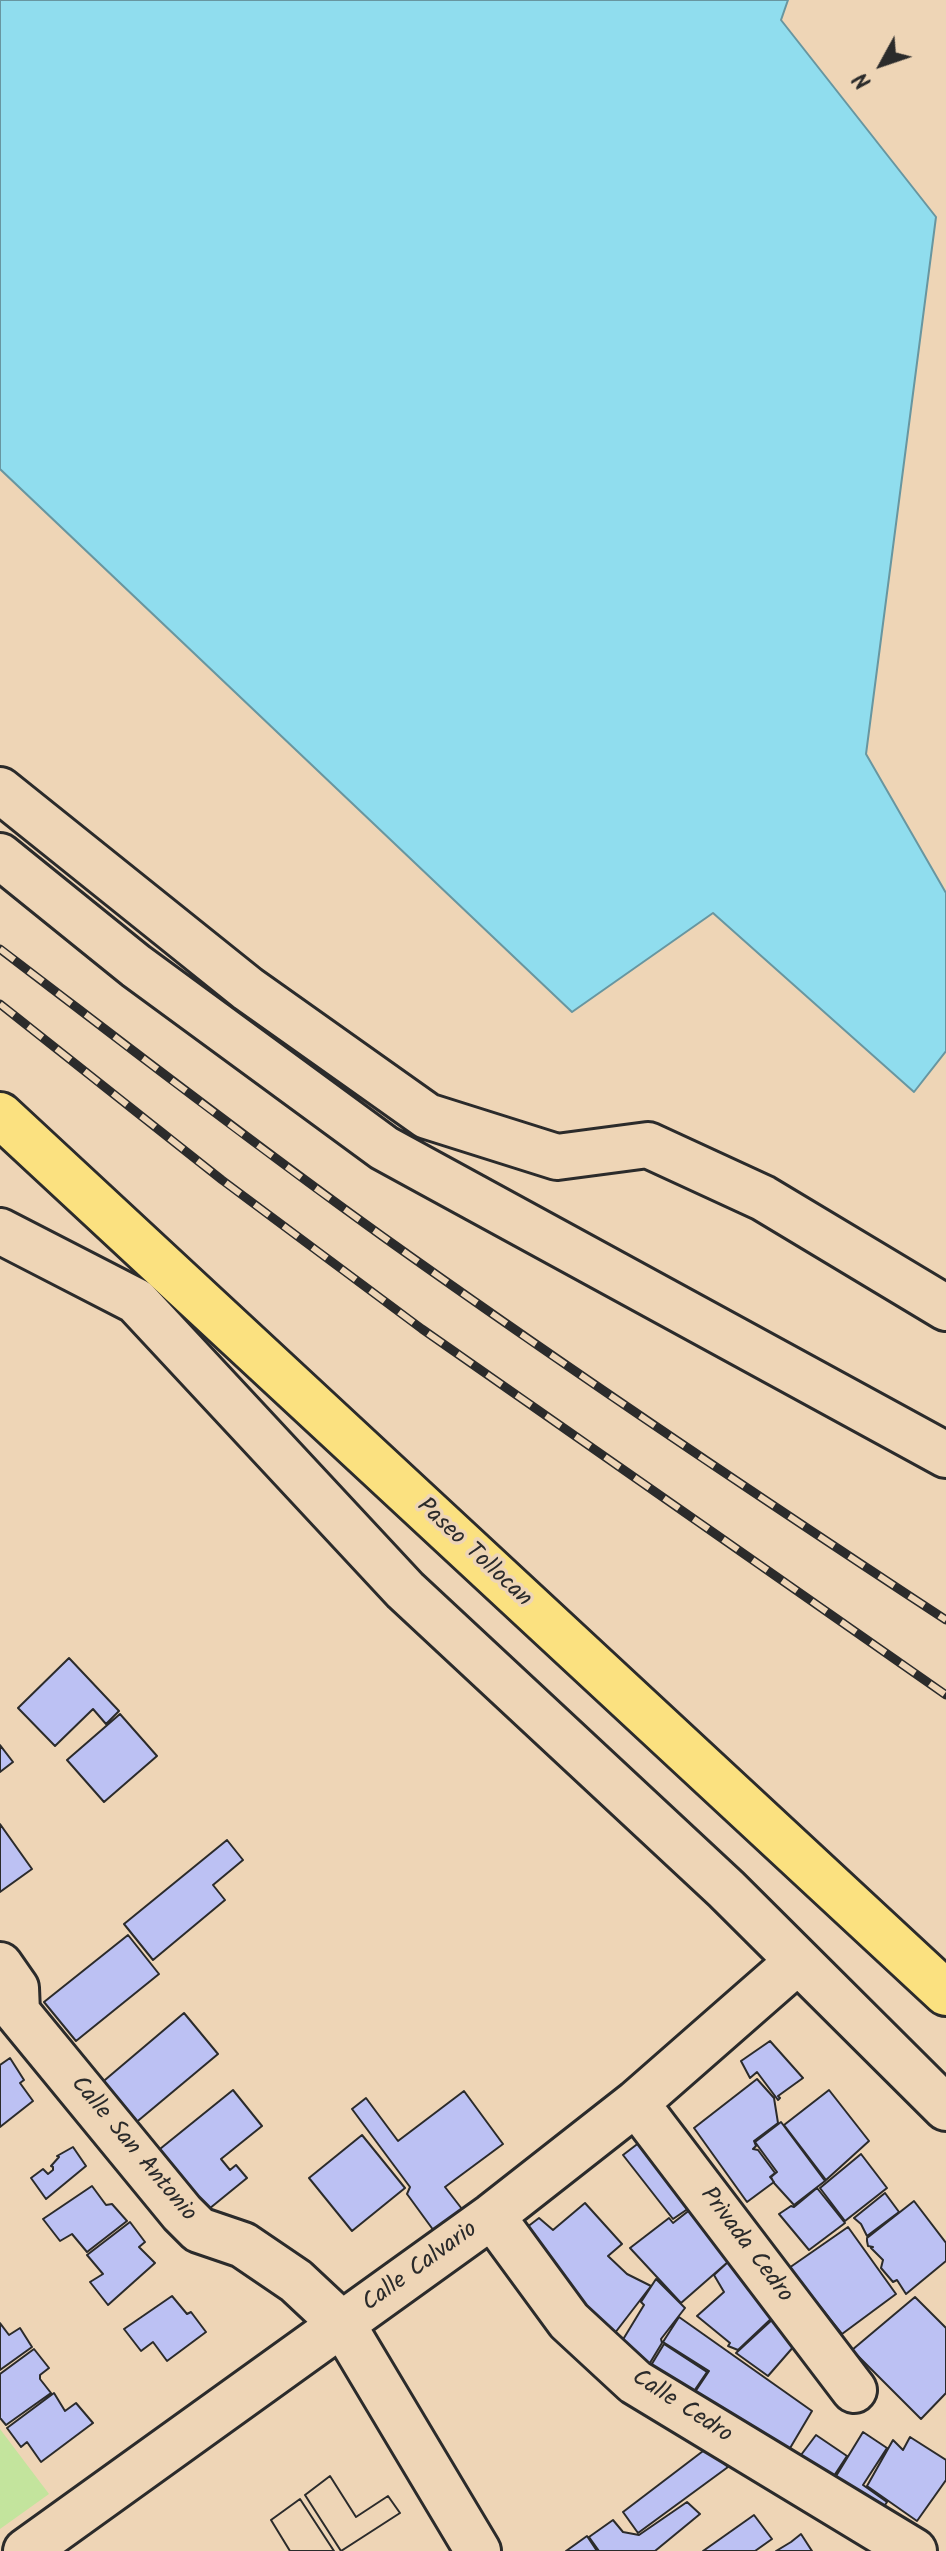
<!DOCTYPE html>
<style>
body{margin:0}
#map{position:relative;width:946px;height:2551px;overflow:hidden;background:#eed5b6;font-family:Kalam,sans-serif}
canvas{display:block}
.north{position:absolute;left:842px;top:24px;width:80px;height:80px;-webkit-text-stroke:6px #eed5b6;paint-order:stroke;rotate:230deg;font-size:22px;font-weight:700;line-height:32px;text-align:center;color:#2b2b2b}
.north::after{content:'';display:block;margin:auto;width:28px;height:36px;background:#2b2b2b;clip-path:polygon(50% 0,100% 100%,50% 72%,0 100%)}
</style>
<div id="map">
<canvas width="946" height="2551"></canvas>
<div class="north">N</div>
</div>
<script>
const ctx = document.querySelector('canvas').getContext('2d');
ctx.lineJoin = 'round';
function paint(path, color) { ctx.fillStyle = color; ctx.fill(path, 'evenodd'); }
function stroke(path, color, width, dash) { ctx.strokeStyle = color; ctx.lineWidth = width; ctx.lineCap = dash ? 'butt' : 'round'; ctx.setLineDash(dash || []); ctx.stroke(path); }
function write(font, color, halo, rows, align = 'center') {
  ctx.font = font + ' Kalam,sans-serif'; ctx.lineWidth = 7; ctx.setLineDash([]); ctx.textBaseline = 'middle'; ctx.strokeStyle = halo; ctx.fillStyle = color; for (const [text, x, y, turn = 0] of rows) {
    ctx.save(); ctx.translate(x, y); ctx.rotate((+turn || 0) * Math.PI / 180); ctx.textAlign = isNaN(turn) ? turn : align; if (halo) ctx.strokeText(text, 0, 0); ctx.fillText(text, 0, 0); ctx.restore();
  }
}
const green = new Path2D(`
 M 0,2429 L 49,2494 L 0,2529 Z`);
const water = new Path2D(`
 M 0,0 L 788,0 L 781,20 L 936,217 L 866,754 L 946,893 L 946,1051 L 914,1092 L 713,913 L 572,1012 L 0,469 Z`);
const building = new Path2D(`
 M 69,1658 L 119,1711 L 106,1724 L 93,1709 L 55,1746 L 18,1708 Z
 M 120,1714 L 157,1756 L 104,1802 L 67,1760 Z
 M 0,1745 L 13,1762 L 0,1772 Z
 M 0,1824 L 32,1869 L 0,1892 Z
 M 227,1840 L 243,1860 L 213,1885 L 225,1900 L 153,1960 L 124,1924 Z
 M 128,1935 L 159,1974 L 76,2041 L 44,2002 Z
 M 184,2013 L 218,2054 L 133,2125 L 99,2085 Z
 M 770,2041 L 803,2078 L 778,2096 L 780,2098 L 778,2100 L 757,2072 L 750,2078 L 741,2061 Z
 M 10,2058 L 24,2080 L 20,2083 L 33,2101 L 0,2127 L 0,2065 Z
 M 757,2079 L 774,2098 L 778,2123 L 754,2141 L 756,2146 L 753,2149 L 758,2150 L 775,2173 L 770,2177 L 774,2182 L 747,2202 L 694,2128 Z
 M 233,2090 L 262,2126 L 221,2159 L 230,2170 L 236,2165 L 247,2178 L 204,2213 L 155,2153 Z
 M 829,2090 L 869,2141 L 826,2180 L 784,2125 Z
 M 464,2091 L 503,2144 L 445,2187 L 462,2209 L 434,2231 L 407,2194 L 410,2187 L 352,2109 L 366,2098 L 398,2141 Z
 M 781,2122 L 825,2181 L 794,2205 L 774,2183 L 771,2177 L 777,2172 L 755,2142 Z
 M 362,2135 L 405,2188 L 352,2231 L 309,2178 Z
 M 640,2142 L 692,2206 L 673,2219 L 623,2155 Z
 M 73,2147 L 86,2166 L 46,2199 L 31,2178 L 43,2169 L 48,2174 L 53,2170 L 53,2167 L 51,2166 L 59,2157 L 57,2156 Z
 M 861,2154 L 887,2188 L 845,2221 L 820,2188 Z
 M 92,2186 L 106,2205 L 112,2204 L 127,2221 L 87,2252 L 72,2234 L 60,2241 L 43,2219 Z
 M 817,2188 L 845,2223 L 809,2250 L 779,2214 L 791,2206 L 794,2207 Z
 M 885,2193 L 899,2212 L 867,2236 L 861,2224 L 854,2218 Z
 M 914,2201 L 946,2243 L 946,2261 L 906,2294 L 897,2280 L 893,2282 L 881,2268 L 883,2260 L 871,2248 L 873,2247 L 868,2246 L 867,2241 L 867,2238 Z
 M 585,2203 L 622,2244 L 608,2256 L 627,2274 L 651,2286 L 608,2342 L 514,2237 L 539,2218 L 553,2230 Z
 M 691,2209 L 729,2261 L 681,2303 L 630,2248 L 669,2218 L 673,2223 Z
 M 130,2222 L 145,2242 L 139,2247 L 155,2263 L 108,2305 L 90,2282 L 103,2274 L 87,2255 Z
 M 848,2227 L 896,2294 L 842,2334 L 789,2268 Z
 M 729,2261 L 774,2316 L 738,2350 L 728,2346 L 730,2343 L 697,2316 L 724,2292 L 714,2275 Z
 M 656,2279 L 685,2308 L 661,2339 L 662,2343 L 645,2371 L 616,2351 L 644,2305 L 641,2302 Z
 M 172,2296 L 187,2314 L 191,2312 L 206,2332 L 167,2361 L 153,2342 L 141,2351 L 124,2329 Z
 M 915,2297 L 946,2328 L 946,2393 L 921,2419 L 852,2350 Z
 M 679,2317 L 812,2411 L 783,2460 L 687,2404 L 709,2371 L 663,2342 Z
 M 774,2318 L 795,2345 L 768,2376 L 736,2353 Z
 M 0,2323 L 9,2335 L 20,2328 L 32,2347 L 0,2370 Z
 M 664,2344 L 707,2372 L 688,2400 L 647,2372 Z
 M 34,2349 L 49,2368 L 40,2375 L 40,2379 L 51,2393 L 6,2425 L 0,2418 L 0,2374 Z
 M 54,2393 L 65,2411 L 76,2403 L 93,2423 L 41,2462 L 27,2442 L 21,2447 L 7,2428 Z
 M 863,2432 L 887,2448 L 863,2485 L 887,2502 L 877,2517 L 830,2486 Z
 M 816,2435 L 847,2456 L 828,2485 L 798,2459 Z
 M 910,2437 L 946,2460 L 946,2480 L 917,2521 L 867,2486 L 893,2440 L 903,2450 Z
 M 707,2448 L 728,2467 L 638,2533 L 623,2512 Z
 M 330,2476 L 356,2517 L 388,2496 L 400,2513 L 341,2551 L 305,2495 Z
 M 330,2476 L 356,2517 L 388,2496 L 400,2513 L 341,2551 L 305,2495 Z
 M 300,2499 L 334,2551 L 290,2551 L 271,2520 Z
 M 300,2499 L 334,2551 L 290,2551 L 271,2520 Z
 M 687,2502 L 700,2514 L 655,2551 L 599,2551 L 589,2537 L 613,2520 L 623,2532 L 639,2535 Z
 M 754,2515 L 772,2539 L 755,2551 L 703,2551 Z
 M 801,2534 L 812,2551 L 776,2551 L 791,2542 Z
 M 587,2536 L 597,2551 L 566,2551 Z`);
const minor = new Path2D(`
 M 0,790 L 248,989 L 427,1116 L 557,1157 L 648,1145 L 763,1198 L 946,1308
 M 0,856 L 136,966 L 384,1148 L 946,1455
 M 0,1231 L 136,1301 L 405,1590 L 726,1889 L 946,2108
 M 0,1965 L 16,1988 L 17,2012 L 182,2213 L 199,2230 L 243,2245 L 296,2281 L 343,2325 L 478,2551
 M 636,2103 L 854,2390
 M 492,2216 L 569,2321 L 635,2382 L 914,2551
 M 26,2551 L 492,2216 L 636,2103 L 798,1961`);
const motorway = new Path2D(`
 M 0,1115 L 946,1993`);
const rail = new Path2D(`
 M 0,949 C 126,1045 252,1143 382,1236 C 567,1368 756,1495 946,1620
 M 0,1004 L 222,1180 L 422,1329 L 946,1695`);
const streetNames = [
 ["Paseo Tollocan",473,1554,43],
 ["Calle San Antonio",132,2150,50],
 ["Privada Cedro",745,2246,53],
 ["Calle Calvario",421,2268,-36],
 ["Calle Cedro",681,2408,33]
];
paint(green, '#c3e49d');
paint(water, '#90ddee');
stroke(water, '#6896a0', 2);
paint(building, '#bcc1f3');
stroke(building, '#2b2b2b', 2);
stroke(minor, '#2b2b2b', 50);
stroke(motorway, '#2b2b2b', 50);
stroke(minor, '#eed5b6', 44);
stroke(motorway, '#fbe180', 44);
stroke(rail, '#2b2b2b', 9);
stroke(rail, '#eed5b6', 6, [18]);
write('24px', '#2b2b2b', '#eed5b6', streetNames);
</script>
